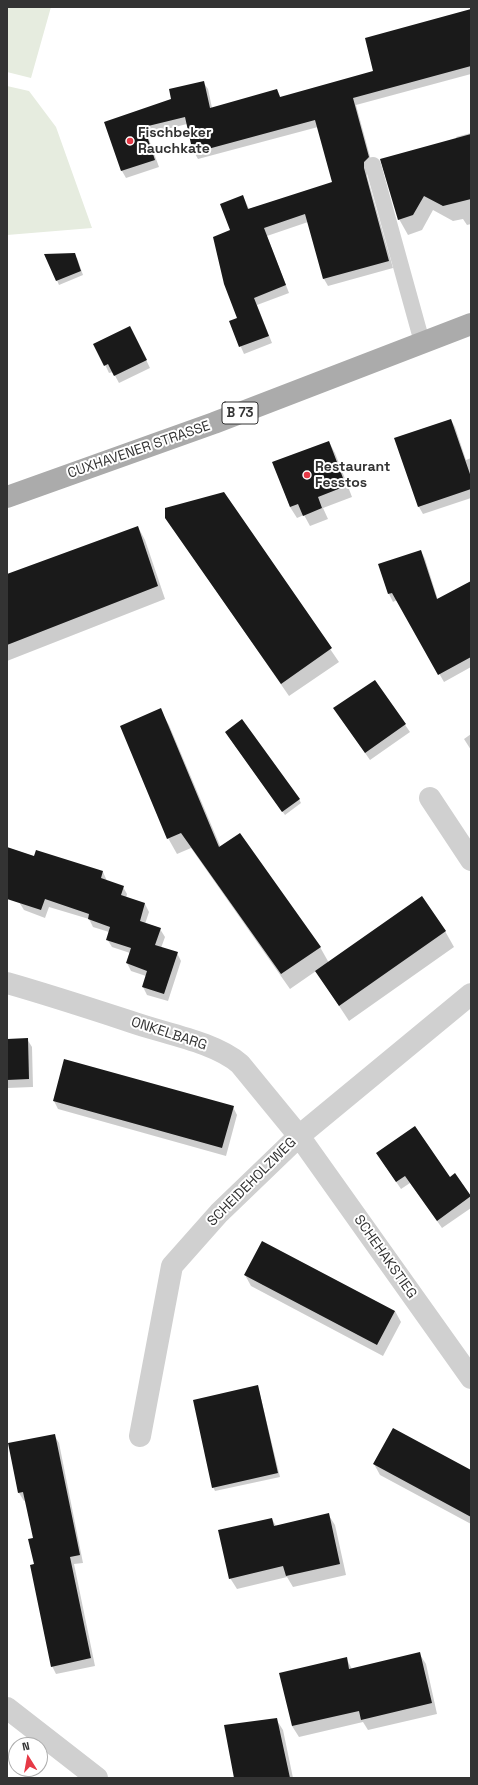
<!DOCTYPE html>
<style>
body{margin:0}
#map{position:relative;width:478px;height:1785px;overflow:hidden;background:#fff;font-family:"Space Grotesk",sans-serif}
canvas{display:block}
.frame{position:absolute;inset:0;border:8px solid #333;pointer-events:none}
.north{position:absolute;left:8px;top:1737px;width:40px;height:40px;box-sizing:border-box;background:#fff;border:1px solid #adadad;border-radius:50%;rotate:349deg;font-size:11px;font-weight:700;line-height:16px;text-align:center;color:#333}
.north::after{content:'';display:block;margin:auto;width:14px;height:18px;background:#e63946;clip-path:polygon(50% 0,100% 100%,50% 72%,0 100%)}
</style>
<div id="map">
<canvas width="478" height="1785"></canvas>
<div class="frame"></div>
<div class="north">N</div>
</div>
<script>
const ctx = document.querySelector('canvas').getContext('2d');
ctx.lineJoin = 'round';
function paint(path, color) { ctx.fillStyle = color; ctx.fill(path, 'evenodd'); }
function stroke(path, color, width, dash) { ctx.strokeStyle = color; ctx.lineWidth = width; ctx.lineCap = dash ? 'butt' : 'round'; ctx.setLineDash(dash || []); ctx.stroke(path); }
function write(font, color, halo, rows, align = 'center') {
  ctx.font = font + ' "Space Grotesk",sans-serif'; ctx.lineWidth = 4; ctx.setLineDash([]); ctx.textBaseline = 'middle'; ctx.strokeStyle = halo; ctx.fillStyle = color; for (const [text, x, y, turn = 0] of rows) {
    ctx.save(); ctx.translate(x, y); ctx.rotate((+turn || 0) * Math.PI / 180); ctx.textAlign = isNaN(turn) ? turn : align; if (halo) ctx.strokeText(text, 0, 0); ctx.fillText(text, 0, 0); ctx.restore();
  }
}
const green = new Path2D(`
 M 7,7 L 51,7 L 31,78 L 7,72 Z
 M 7,86 L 29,91 L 56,127 L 92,228 L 7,235 Z`);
const shadow = new Path2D(`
 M 471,10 L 471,74 L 356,105 L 372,164 L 368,170 L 367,176 L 393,268 L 328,286 L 324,279 L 308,222 L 267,236 L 289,293 L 257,305 L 272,343 L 244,354 L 230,322 L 238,319 L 243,196 L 249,209 L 334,183 L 318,127 L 198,159 L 194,152 L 187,124 L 147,134 L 159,167 L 126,178 L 122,171 L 106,123 L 173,99 L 203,82 L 208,89 L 212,108 L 277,90 L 281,98 L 375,71 Z
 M 471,133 L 471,224 L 467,225 L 463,219 L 453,221 L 433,210 L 422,230 L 408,235 L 399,219 L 457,139 L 456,137 Z
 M 46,255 L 77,258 L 83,275 L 59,285 Z
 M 134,335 L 150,368 L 119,383 L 113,372 L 109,373 L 95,344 Z
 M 451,420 L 455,427 L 466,460 L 471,458 L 471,498 L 423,514 L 419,507 L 396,439 Z
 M 329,442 L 335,453 L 352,497 L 323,508 L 328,519 L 310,526 L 304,515 L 297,518 L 290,507 L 274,463 Z
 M 224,494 L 339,662 L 289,696 L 166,518 Z
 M 138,527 L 145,540 L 165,599 L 7,661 L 7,575 Z
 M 421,551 L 425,559 L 438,600 L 471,582 L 471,667 L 444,682 L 397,600 L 393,602 L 389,594 Z
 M 375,681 L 410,732 L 370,760 L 339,716 Z
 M 160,710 L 169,725 L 221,848 L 320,947 L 329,963 L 445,931 L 454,947 L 349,1021 L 316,971 L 290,989 L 191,848 L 177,854 L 168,838 Z
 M 471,734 L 471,750 L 464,739 Z
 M 228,736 L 299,799 L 301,803 L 285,815 Z
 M 7,848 L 34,857 L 103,872 L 107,881 L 123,887 L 127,894 L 126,898 L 145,904 L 149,912 L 145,924 L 160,929 L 165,937 L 161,948 L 177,953 L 181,961 L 168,1001 L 147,995 L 143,987 L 146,976 L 131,971 L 127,963 L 130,953 L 112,947 L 107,939 L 109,932 L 93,927 L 89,919 L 49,907 L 45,918 L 24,910 L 19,902 L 7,898 Z
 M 27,1039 L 32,1047 L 33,1087 L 7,1088 L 7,1040 Z
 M 65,1060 L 233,1107 L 237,1115 L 226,1156 L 58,1109 L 54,1101 Z
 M 382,1161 L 449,1178 L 455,1175 L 471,1198 L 471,1208 L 442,1228 L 410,1183 L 401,1189 Z
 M 245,1275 L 395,1311 L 401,1322 L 383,1356 L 251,1286 Z
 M 258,1386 L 280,1477 L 215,1491 L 213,1487 Z
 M 54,1435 L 59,1443 L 83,1563 L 74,1564 L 95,1666 L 56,1674 L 52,1666 L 35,1565 L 34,1539 L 26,1500 L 24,1501 L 19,1493 L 9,1444 Z
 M 374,1464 L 471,1471 L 471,1524 L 380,1475 Z
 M 328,1514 L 335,1525 L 346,1575 L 293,1587 L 287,1577 L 237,1589 L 230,1578 L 272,1519 L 276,1526 Z
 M 419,1653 L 426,1664 L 437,1714 L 368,1730 L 363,1722 L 299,1737 L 292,1726 L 346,1658 L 352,1669 Z
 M 276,1719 L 283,1730 L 293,1778 L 235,1778 Z`);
const building = new Path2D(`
 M 471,9 L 471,66 L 353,98 L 369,157 L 364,162 L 364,168 L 389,261 L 323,279 L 305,214 L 264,228 L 286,285 L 254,298 L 269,336 L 239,347 L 229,321 L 237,318 L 224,284 L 213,237 L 230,230 L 220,204 L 243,195 L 248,209 L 332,182 L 315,120 L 193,153 L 185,117 L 144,127 L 155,160 L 121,171 L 104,122 L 171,99 L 169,89 L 204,81 L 210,108 L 277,89 L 280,97 L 373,71 L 365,38 Z
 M 471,134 L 471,199 L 443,206 L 424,196 L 413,215 L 398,220 L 380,159 Z
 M 75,253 L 81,271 L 56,281 L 44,254 Z
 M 130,326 L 147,360 L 114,376 L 108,364 L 104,366 L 93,344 Z
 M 451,419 L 471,477 L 471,489 L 418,507 L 394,438 Z
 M 329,441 L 346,486 L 318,497 L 322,508 L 303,516 L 298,504 L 290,507 L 272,462 Z
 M 224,492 L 332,648 L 281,684 L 165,518 L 165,508 Z
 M 138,526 L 158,586 L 7,645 L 7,574 Z
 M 421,550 L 437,599 L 471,581 L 471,657 L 438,675 L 392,593 L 388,594 L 378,564 Z
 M 375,680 L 406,724 L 365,753 L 333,708 Z
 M 161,708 L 219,847 L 240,833 L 321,947 L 281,974 L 181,833 L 167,839 L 120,726 Z
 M 242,719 L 300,799 L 282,812 L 225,732 Z
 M 7,847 L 34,856 L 36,850 L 103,871 L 101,878 L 124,886 L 121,895 L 145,903 L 140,921 L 161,928 L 155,945 L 178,952 L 164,994 L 142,987 L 147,971 L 126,963 L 131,948 L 106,940 L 110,927 L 88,919 L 89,914 L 45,899 L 41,910 L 7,899 Z
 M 422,896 L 446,931 L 339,1006 L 315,971 Z
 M 28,1038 L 29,1079 L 7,1080 L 7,1039 Z
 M 64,1059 L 234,1106 L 222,1148 L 53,1101 Z
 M 415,1126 L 450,1177 L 455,1173 L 471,1196 L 437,1221 L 405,1176 L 396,1182 L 376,1153 Z
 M 262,1241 L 395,1311 L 377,1345 L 244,1275 Z
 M 258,1385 L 278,1473 L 212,1488 L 193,1400 Z
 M 393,1428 L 471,1470 L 471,1517 L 373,1464 Z
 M 55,1434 L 80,1555 L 70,1557 L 91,1658 L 51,1667 L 30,1565 L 34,1564 L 28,1539 L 33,1538 L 23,1492 L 18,1493 L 8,1443 Z
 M 329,1513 L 340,1564 L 286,1576 L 283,1566 L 229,1579 L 218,1530 L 272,1518 L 274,1526 Z
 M 420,1652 L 432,1703 L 361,1720 L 359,1711 L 292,1726 L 279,1673 L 347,1657 L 349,1669 Z
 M 277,1718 L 290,1778 L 234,1778 L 224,1725 Z`);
const lane = new Path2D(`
 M 373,165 L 422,342`);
const street = new Path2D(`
 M 430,798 L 471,860
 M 7,983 C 53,996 98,1011 144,1026 C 173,1035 217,1044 240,1064 L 299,1136 L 471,1378
 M 140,1436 L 172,1266 L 219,1213 L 299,1136 L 471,994
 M 7,1708 L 97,1778`);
const primary = new Path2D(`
 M 7,497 L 214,423 L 471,324`);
const markers = [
 [130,141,4,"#e63946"],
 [307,475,4,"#e63946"]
];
const shields = [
 [240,413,36]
];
const shieldNames = [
 ["B 73",240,413]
];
const poiNames = [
 ["Fischbeker",138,133],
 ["Rauchkate",138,149],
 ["Restaurant",315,467],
 ["Fesstos",315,483]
];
const streetNames = [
 ["CUXHAVENER STRASSE",139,450,-19],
 ["ONKELBARG",169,1034,18],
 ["SCHEIDEHOLZWEG",252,1182,-45],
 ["SCHEHAKSTIEG",385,1257,55]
];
paint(green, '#e6ecdf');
paint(shadow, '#0003');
paint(building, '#1a1a1a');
stroke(lane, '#d0d0d0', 16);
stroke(street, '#d0d0d0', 22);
stroke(primary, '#ababab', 22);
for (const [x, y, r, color] of markers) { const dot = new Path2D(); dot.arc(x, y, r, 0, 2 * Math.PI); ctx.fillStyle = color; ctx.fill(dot); stroke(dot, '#fff', 1.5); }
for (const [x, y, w] of shields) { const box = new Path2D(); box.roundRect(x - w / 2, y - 11, w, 22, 3); ctx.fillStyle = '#fff'; ctx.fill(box); stroke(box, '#333', 1); }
write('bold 13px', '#333', null, shieldNames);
write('bold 14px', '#333', '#fff', poiNames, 'left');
write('14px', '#333', '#fff', streetNames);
</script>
